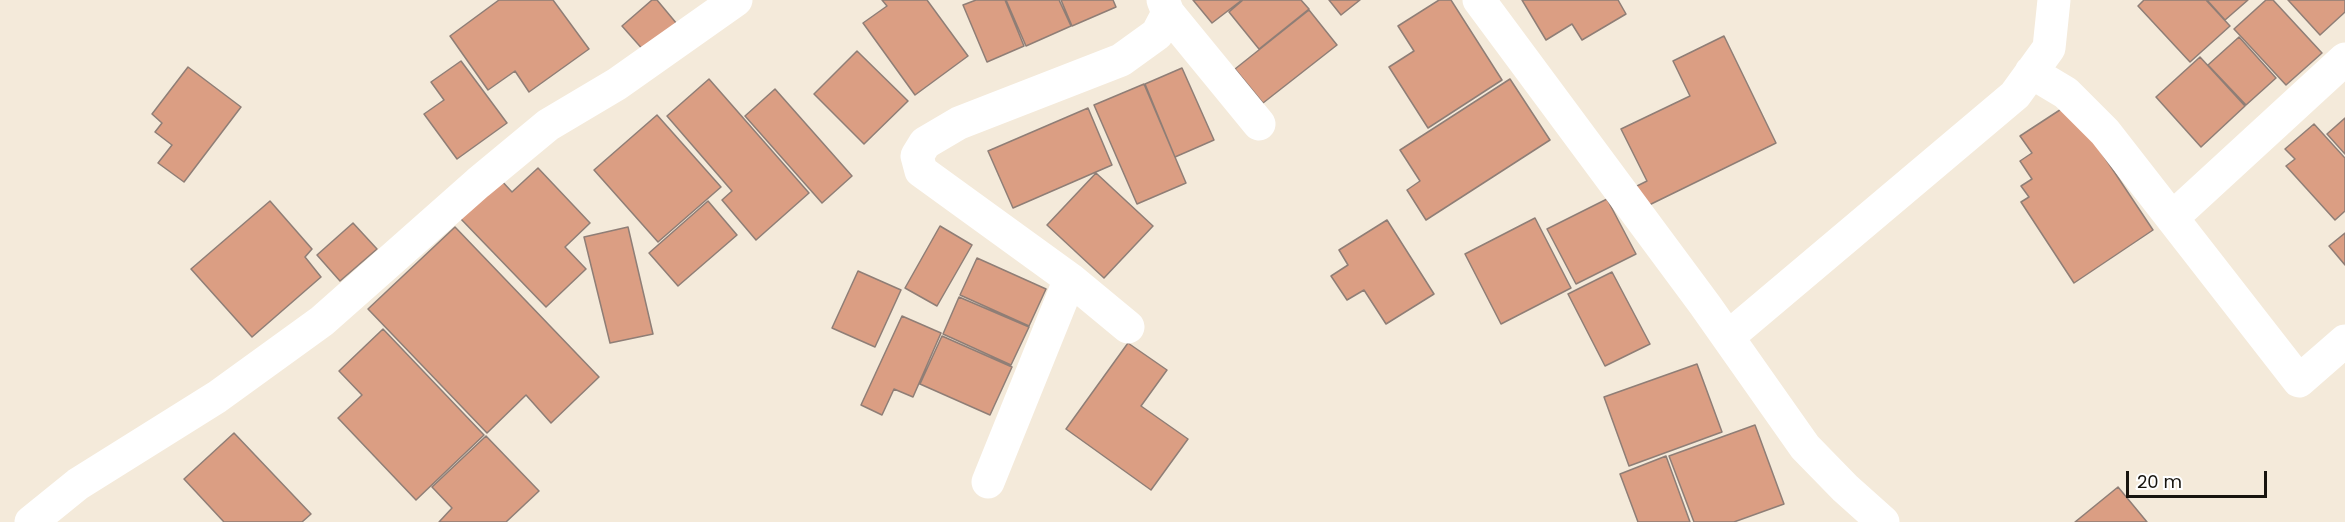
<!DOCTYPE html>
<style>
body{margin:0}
#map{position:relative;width:2345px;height:522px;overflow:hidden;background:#f4eada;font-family:Poppins,sans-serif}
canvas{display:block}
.scale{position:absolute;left:2126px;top:471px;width:141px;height:27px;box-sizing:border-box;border:3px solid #17140e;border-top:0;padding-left:8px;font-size:18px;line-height:21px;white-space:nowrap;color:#17140e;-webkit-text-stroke:4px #fff;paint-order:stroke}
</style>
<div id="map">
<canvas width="2345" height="522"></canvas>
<div class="scale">20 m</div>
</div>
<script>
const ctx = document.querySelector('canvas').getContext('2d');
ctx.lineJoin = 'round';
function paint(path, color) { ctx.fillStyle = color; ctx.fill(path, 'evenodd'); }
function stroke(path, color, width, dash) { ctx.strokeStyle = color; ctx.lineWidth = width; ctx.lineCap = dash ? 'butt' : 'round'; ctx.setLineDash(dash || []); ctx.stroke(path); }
const building = new Path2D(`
 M 499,0 L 553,0 L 589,49 L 529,92 L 515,71 L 488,90 L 450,36 Z
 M 652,0 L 657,0 L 677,24 L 645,52 L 622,26 Z
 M 882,0 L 927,0 L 968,56 L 915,95 L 863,23 L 887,6 Z
 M 976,0 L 1005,0 L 1024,46 L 987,62 L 963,5 Z
 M 1006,0 L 1059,0 L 1071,26 L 1026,46 Z
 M 1061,0 L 1113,0 L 1116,7 L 1072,26 Z
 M 1193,0 L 1242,0 L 1212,23 Z
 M 1243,0 L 1301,0 L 1309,9 L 1259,49 L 1229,12 Z
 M 1329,0 L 1360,0 L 1341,15 Z
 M 1439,0 L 1451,0 L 1502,80 L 1428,128 L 1389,67 L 1414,51 L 1398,26 Z
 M 1522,0 L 1618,0 L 1626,14 L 1582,40 L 1572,24 L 1546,40 Z
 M 2144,0 L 2206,0 L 2230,26 L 2190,62 L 2138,6 Z
 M 2207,0 L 2248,0 L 2225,20 Z
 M 2266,0 L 2273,0 L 2322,53 L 2286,85 L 2234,29 Z
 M 2288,0 L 2345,0 L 2345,12 L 2320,35 Z
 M 1309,10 L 1337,45 L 1263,103 L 1235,69 Z
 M 1724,36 L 1776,143 L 1643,208 L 1633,188 L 1647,181 L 1621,129 L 1690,96 L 1673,61 Z
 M 2239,37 L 2276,78 L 2246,105 L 2208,65 Z
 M 857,51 L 908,101 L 864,144 L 814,94 Z
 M 2200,57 L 2245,106 L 2201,147 L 2156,97 Z
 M 461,61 L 507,123 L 457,159 L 424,114 L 444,100 L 431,82 Z
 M 188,67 L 241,107 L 184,182 L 158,163 L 172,145 L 155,132 L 162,123 L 152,114 Z
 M 1182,68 L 1214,140 L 1175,157 L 1145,84 Z
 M 709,79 L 809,193 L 756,240 L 722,200 L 732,191 L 667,116 Z
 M 1510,79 L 1550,140 L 1426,220 L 1407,190 L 1420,181 L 1400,150 Z
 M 1144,84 L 1186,183 L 1137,204 L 1094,105 Z
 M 775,89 L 852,176 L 822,203 L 745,116 Z
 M 2069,104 L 2153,230 L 2074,283 L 2021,202 L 2029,197 L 2021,186 L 2032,179 L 2020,161 L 2032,153 L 2020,136 Z
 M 1088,108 L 1112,165 L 1013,208 L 988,151 Z
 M 657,115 L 721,187 L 658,242 L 594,170 Z
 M 2345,118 L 2345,154 L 2327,134 Z
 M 2314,124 L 2345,158 L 2345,211 L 2335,220 L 2286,166 L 2295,159 L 2285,149 Z
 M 538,168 L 590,223 L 565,247 L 586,269 L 546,307 L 459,217 L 499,178 L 512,192 Z
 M 1096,173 L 1153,226 L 1104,278 L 1047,225 Z
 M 1607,199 L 1636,254 L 1576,284 L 1547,229 Z
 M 270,201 L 312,249 L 305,257 L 321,277 L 252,337 L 191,269 Z
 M 708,201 L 737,235 L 678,286 L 649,253 Z
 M 1535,218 L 1571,288 L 1501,324 L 1465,254 Z
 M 1387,220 L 1434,294 L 1386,324 L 1364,290 L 1347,300 L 1331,276 L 1348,265 L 1339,250 Z
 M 353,223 L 377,249 L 340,281 L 317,255 Z
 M 940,226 L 972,245 L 937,306 L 905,288 Z
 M 455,227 L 599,377 L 551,423 L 526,395 L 487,433 L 368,309 Z
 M 628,227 L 653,334 L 610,343 L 584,237 Z
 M 2345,233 L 2345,265 L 2329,246 Z
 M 977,258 L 1046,289 L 1029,326 L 960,295 Z
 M 858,271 L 901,290 L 875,347 L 832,328 Z
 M 1612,272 L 1650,344 L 1605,366 L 1568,294 Z
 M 959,297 L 1029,327 L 1011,365 L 943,334 Z
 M 902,316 L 941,333 L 913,397 L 894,389 L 882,415 L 861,405 Z
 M 383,329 L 484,435 L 416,500 L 338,418 L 362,395 L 339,371 Z
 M 942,336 L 1012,367 L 990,415 L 920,384 Z
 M 1128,343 L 1167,370 L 1141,406 L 1188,439 L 1151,490 L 1066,429 Z
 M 1697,364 L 1722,432 L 1629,466 L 1604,397 Z
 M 1755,425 L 1784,504 L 1734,522 L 1694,522 L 1669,456 Z
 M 234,433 L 311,514 L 302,522 L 224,522 L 184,479 Z
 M 486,436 L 539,491 L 506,522 L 439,522 L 452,508 L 432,487 Z
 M 1666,456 L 1690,522 L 1638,522 L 1620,474 Z
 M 2118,487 L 2147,522 L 2075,522 Z`);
const minor = new Path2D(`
 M 1479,0 L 1705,305 L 1805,447 L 1845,488 L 1883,522
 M 1168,13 L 1259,124
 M 2031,72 L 2066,93 L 2105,132 L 2299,381 L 2345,341
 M 2172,218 L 2345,59
 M 1128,327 L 1070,279 L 921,171 L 917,156 L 925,143 L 959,123 L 1121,60 L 1157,34 L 1168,13 L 1163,0
 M 1728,337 L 2015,95 L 2049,48 L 2054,0
 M 988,482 L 1070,279
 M 31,522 L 78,484 L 217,397 L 322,321 L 478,183 L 548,125 L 617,84 L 736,0`);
paint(building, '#db9e83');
stroke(building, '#8f7e76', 1.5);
stroke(minor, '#fff', 33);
</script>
